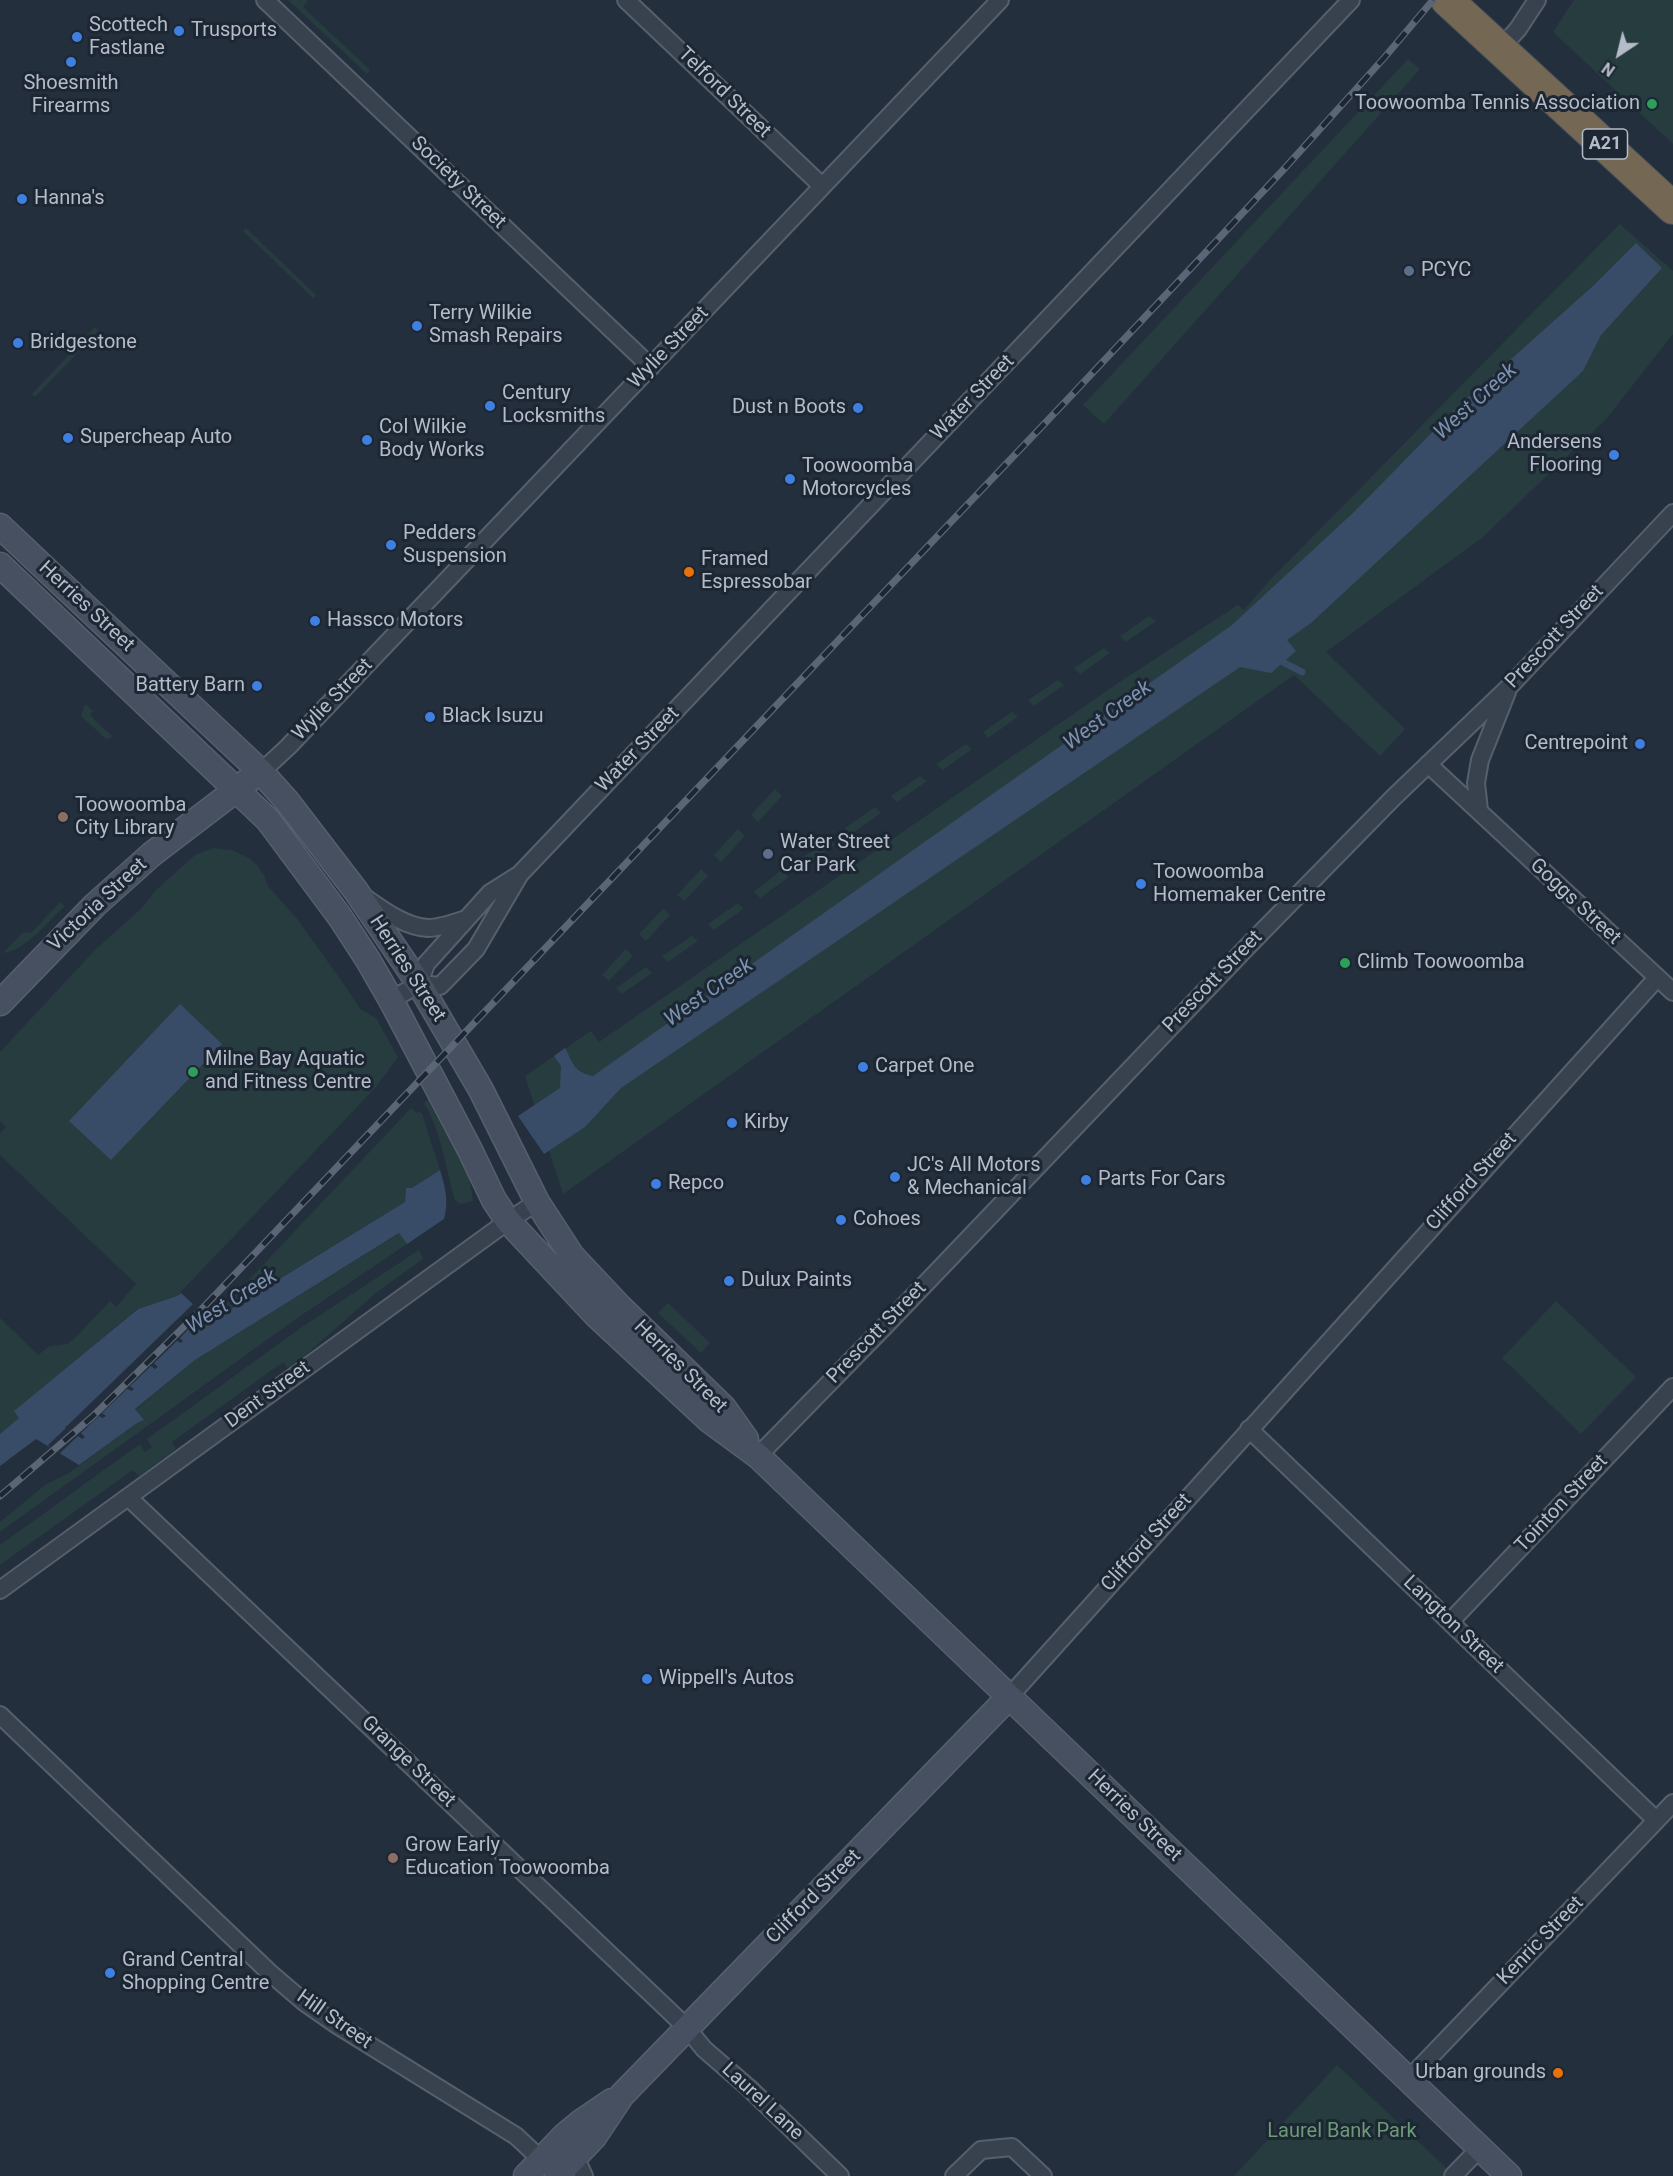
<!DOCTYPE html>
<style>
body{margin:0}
#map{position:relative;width:1673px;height:2176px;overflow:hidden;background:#242f3e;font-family:Roboto,sans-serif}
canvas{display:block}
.north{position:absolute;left:1589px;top:24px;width:60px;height:60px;-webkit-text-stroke:4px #1d2633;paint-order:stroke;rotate:215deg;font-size:16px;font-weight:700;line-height:24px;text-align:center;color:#b4bcc9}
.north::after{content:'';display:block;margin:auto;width:21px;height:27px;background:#b4bcc9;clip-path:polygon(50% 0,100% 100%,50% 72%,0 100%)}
</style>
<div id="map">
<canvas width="1673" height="2176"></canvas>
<div class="north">N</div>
</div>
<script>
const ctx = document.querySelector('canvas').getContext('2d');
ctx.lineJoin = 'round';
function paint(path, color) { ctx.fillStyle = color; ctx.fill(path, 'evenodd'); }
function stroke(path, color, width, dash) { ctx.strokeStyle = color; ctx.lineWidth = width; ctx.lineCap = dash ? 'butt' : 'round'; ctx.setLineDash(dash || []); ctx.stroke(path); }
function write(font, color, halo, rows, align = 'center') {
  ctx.font = font + ' Roboto,sans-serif'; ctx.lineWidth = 6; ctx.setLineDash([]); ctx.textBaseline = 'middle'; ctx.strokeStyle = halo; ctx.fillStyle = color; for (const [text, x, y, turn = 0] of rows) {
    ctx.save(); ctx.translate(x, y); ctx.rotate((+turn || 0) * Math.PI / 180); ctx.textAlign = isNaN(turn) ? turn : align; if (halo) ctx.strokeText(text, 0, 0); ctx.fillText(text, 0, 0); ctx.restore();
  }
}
const green = new Path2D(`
 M 288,0 L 308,0 L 303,7 L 370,70 L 367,74 Z
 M 1574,0 L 1673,0 L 1673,144 L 1553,32 Z
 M 1408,59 L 1420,69 L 1104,424 L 1083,405 Z
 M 1620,224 L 1673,271 L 1673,334 L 1607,418 L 1483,537 L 1326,652 L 1405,729 L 1380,756 L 1294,675 L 563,1194 L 525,1076 L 591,1031 L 599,1042 L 1121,681 L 1238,605 L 1244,610 L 1269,581 Z
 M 246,228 L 316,295 L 313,298 L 243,231 Z
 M 95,327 L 99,331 L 35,397 L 32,394 Z
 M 1149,616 L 1156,621 L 1126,642 L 1120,636 Z
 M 1104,648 L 1110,653 L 1080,674 L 1074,668 Z
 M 1058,680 L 1064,685 L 1034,706 L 1028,700 Z
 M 85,704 L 93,711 L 90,715 L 113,737 L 106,739 L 81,716 Z
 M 1012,712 L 1018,717 L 988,738 L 983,732 Z
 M 966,744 L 972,749 L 943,770 L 936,764 Z
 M 920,776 L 927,781 L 897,802 L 891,796 Z
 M 775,789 L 782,796 L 758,822 L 751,815 Z
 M 875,807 L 881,813 L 851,834 L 845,828 Z
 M 738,829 L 745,836 L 721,862 L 714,855 Z
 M 829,840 L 835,845 L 805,866 L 799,860 Z
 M 213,848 L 232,850 L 249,858 L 257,865 L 264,875 L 268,886 L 298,920 L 348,990 L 360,1009 L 376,1018 L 398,1057 L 376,1087 L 177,1296 L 137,1309 L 15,1411 L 20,1418 L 0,1434 L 0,1318 L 38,1355 L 50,1346 L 67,1344 L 75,1338 L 110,1301 L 116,1307 L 136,1284 L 0,1155 L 0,1133 L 6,1127 L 0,1121 L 0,1052 L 95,950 L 142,908 L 157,889 L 195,855 Z
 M 701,869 L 708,876 L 684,901 L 677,895 Z
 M 781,870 L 789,877 L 760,898 L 754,892 Z
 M 60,902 L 65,906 C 46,923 31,945 6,953 L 4,952 L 22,933 L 32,932 Z
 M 738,903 L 743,909 L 714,930 L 708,924 Z
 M 663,909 L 670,915 L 646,941 L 639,934 Z
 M 692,936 L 698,941 L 668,962 L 662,956 Z
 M 626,949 L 633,956 L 609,981 L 602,975 Z
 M 646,967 L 652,973 L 622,994 L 616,988 Z
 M 428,1100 L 469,1177 L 473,1201 L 460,1204 L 455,1200 C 446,1170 441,1130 424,1103 Z
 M 411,1108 L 417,1113 L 419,1111 L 422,1114 L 440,1170 L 412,1188 L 406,1188 L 405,1202 L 210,1321 Z
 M 400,1233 L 407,1244 L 296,1319 L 0,1532 L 0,1522 L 45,1485 L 69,1473 L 137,1423 L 143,1420 L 135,1410 L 195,1360 Z
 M 419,1250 L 423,1259 L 377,1292 L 301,1359 L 288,1368 L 283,1362 L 172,1442 L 176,1449 L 139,1476 L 133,1470 L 0,1565 L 0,1545 L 140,1444 L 145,1452 L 152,1447 L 147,1439 L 302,1327 Z
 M 1556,1301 L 1636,1377 L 1581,1434 L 1502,1358 Z
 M 668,1303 L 710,1343 L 701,1353 L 658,1313 Z
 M 1337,2065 L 1455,2176 L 1234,2176 Z`);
const water = new Path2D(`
 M 1636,243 L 1662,268 L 1601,335 L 1583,371 L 1311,623 L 1287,640 L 1296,651 L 1271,673 L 1240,667 L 621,1088 L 585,1127 L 544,1154 L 518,1116 L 560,1088 L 561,1066 L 554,1056 L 565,1048 C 574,1065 574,1072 593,1076 L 1232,625 L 1354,512 L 1453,411 L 1593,286 Z
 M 180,1004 L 222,1044 L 111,1160 L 69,1121 Z
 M 440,1170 C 445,1187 449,1201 444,1219 L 407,1244 L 399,1233 L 195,1360 L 135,1409 L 144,1420 L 137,1423 L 79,1465 L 36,1439 L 0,1466 L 0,1434 L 19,1418 L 14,1411 L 138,1309 L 177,1296 L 181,1293 L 211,1321 L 405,1202 L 406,1188 L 412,1188 Z`);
const pier = new Path2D(`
 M 193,1304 L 208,1318 L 205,1322 L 201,1324 L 196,1321 L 180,1338 L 183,1341 L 181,1343 L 177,1341 L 154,1363 L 158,1367 L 155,1369 L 151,1366 L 130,1386 L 134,1389 L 132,1391 L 127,1389 L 102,1413 L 106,1416 L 103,1418 L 99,1416 L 81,1433 L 85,1437 L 82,1439 L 78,1436 L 58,1455 L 48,1445 L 66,1428 L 65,1427 L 68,1425 Z`);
const stream = new Path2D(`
 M 1277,659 L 1302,672`);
const street = new Path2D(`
 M 265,0 L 651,367
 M 626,0 L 822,186
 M 1499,50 L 1518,29 L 1537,0
 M 1428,764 L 1673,992
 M 261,772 L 288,747 L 1000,0
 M 1479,810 L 1476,783 L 1480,760 L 1507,692
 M 367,899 C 384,911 406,927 428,928 C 440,928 454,923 466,919
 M 419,984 L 426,964 L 490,893 L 517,876
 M 391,1000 L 419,984 L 440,986 L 476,949 L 520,874 L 1351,0
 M 1249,1429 L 1656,1820
 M 758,1456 L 886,1325 L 1249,945 L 1394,797 L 1510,686 L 1673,513
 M 128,1497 L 663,2005 L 686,2027 L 704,2049 L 749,2088 L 840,2176
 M 0,1590 L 508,1221 L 537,1202
 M 1450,1622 L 1673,1387
 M 1009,1697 L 1657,978
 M 0,1715 L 269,1972 L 304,2002 L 337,2025 L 516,2136 L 548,2166
 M 1409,2079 L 1673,1803
 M 575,2157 L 584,2176
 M 954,2176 L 981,2150 L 1012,2147 L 1043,2176
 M 1453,2176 L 1480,2148`);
const secondary = new Path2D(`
 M 0,526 L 261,772 L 287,801 L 356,891 L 419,984 L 481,1090 L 537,1202 L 572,1256 L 620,1307 L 724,1408 L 746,1439
 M 0,565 L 268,820 L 340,917 L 368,960 L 391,1000 L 470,1150 L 494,1200 L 508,1221 L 596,1315 L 709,1420 L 758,1456 L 1509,2176
 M 0,1003 L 95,905 L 152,854 L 249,780
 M 526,2176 L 564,2136 L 581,2122 L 612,2101
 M 557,2176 L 594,2137 L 622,2095 L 1009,1697`);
const highway = new Path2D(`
 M 1447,0 L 1673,208`);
const rail = new Path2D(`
 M 0,1496 L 92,1417 L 200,1311 L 1067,400 L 1284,169 L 1384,58 L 1433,0`);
const markers = [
 [179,31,6,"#3f7fe0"],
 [77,37,6,"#3f7fe0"],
 [71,62,6,"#3f7fe0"],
 [1652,104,6,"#2e9e5b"],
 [22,199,6,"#3f7fe0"],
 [1409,271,6,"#5c6f8a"],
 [417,326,6,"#3f7fe0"],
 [18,343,6,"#3f7fe0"],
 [490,406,6,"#3f7fe0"],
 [858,408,6,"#3f7fe0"],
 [68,438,6,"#3f7fe0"],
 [367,440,6,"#3f7fe0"],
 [1614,455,6,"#3f7fe0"],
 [790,479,6,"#3f7fe0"],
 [391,545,6,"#3f7fe0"],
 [689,572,6,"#e8710a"],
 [315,621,6,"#3f7fe0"],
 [257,686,6,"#3f7fe0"],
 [430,717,6,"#3f7fe0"],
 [1640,744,6,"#3f7fe0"],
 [63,817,6,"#8d6e63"],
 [768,854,6,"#5c6f8a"],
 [1141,884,6,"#3f7fe0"],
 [1345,963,6,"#2e9e5b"],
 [863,1067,6,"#3f7fe0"],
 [193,1072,6,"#2e9e5b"],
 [732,1123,6,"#3f7fe0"],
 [895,1177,6,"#3f7fe0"],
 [1086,1180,6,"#3f7fe0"],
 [656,1184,6,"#3f7fe0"],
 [841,1220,6,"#3f7fe0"],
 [729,1281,6,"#3f7fe0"],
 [647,1679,6,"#3f7fe0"],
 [393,1858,6,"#8d6e63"],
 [110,1973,6,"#3f7fe0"],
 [1558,2073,6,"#e8710a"]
];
const shields = [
 [1605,144,45]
];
const shieldNames = [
 ["A21",1605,144]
];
const poiNames = [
 ["Scottech",89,26],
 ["Fastlane",89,49],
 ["Trusports",191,31],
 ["Shoesmith",71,84,"center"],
 ["Firearms",71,107,"center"],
 ["Toowoomba Tennis Association",1640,104,"right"],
 ["Hanna's",34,199],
 ["PCYC",1421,271],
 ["Terry Wilkie",429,314],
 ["Smash Repairs",429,337],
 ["Bridgestone",30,343],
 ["Century",502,394],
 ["Locksmiths",502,417],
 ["Dust n Boots",846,408,"right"],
 ["Col Wilkie",379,428],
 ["Body Works",379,451],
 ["Supercheap Auto",80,438],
 ["Andersens",1602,443,"right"],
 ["Flooring",1602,466,"right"],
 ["Toowoomba",802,467],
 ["Motorcycles",802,490],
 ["Pedders",403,534],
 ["Suspension",403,557],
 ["Framed",701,560],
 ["Espressobar",701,583],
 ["Hassco Motors",327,621],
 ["Battery Barn",245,686,"right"],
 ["Black Isuzu",442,717],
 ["Centrepoint",1628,744,"right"],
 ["Toowoomba",75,806],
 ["City Library",75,829],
 ["Water Street",780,843],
 ["Car Park",780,866],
 ["Toowoomba",1153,873],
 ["Homemaker Centre",1153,896],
 ["Climb Toowoomba",1357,963],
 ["Milne Bay Aquatic",205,1060],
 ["and Fitness Centre",205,1083],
 ["Carpet One",875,1067],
 ["Kirby",744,1123],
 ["JC's All Motors",907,1166],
 ["& Mechanical",907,1189],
 ["Parts For Cars",1098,1180],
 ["Repco",668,1184],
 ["Cohoes",853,1220],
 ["Dulux Paints",741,1281],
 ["Wippell's Autos",659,1679],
 ["Grow Early",405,1846],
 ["Education Toowoomba",405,1869],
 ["Grand Central",122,1961],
 ["Shopping Centre",122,1984],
 ["Urban grounds",1546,2073,"right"]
];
const streetNames = [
 ["Telford Street",724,93,44],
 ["Society Street",458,183,44],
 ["Wylie Street",669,348,-46],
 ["Water Street",973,398,-46],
 ["Herries Street",86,607,43],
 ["Prescott Street",1555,637,-47],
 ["Wylie Street",333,700,-46],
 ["Water Street",638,750,-46],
 ["Goggs Street",1575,902,43],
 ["Victoria Street",98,905,-43],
 ["Herries Street",407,969,57],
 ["Prescott Street",1213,982,-46],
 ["Clifford Street",1472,1182,-48],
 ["Prescott Street",877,1333,-46],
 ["Herries Street",680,1367,45],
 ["Dent Street",268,1395,-36],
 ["Tointon Street",1562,1504,-47],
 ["Clifford Street",1147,1543,-48],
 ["Langton Street",1453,1625,44],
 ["Grange Street",408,1762,44],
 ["Herries Street",1134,1816,44],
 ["Clifford Street",814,1897,-45],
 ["Kenric Street",1541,1941,-46],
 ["Hill Street",334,2020,35],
 ["Laurel Lane",762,2102,43]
];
const parkNames = [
 ["Laurel Bank Park",1342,2132]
];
const waterNames = [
 ["West Creek",1476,402,-42],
 ["West Creek",1108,716,-36],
 ["West Creek",709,993,-35],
 ["West Creek",232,1302,-32]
];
paint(green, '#263c3f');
paint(water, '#394c67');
paint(pier, '#242f3e');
stroke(stream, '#394c67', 7);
stroke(street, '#565f6c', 20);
stroke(secondary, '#565f6c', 27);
stroke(highway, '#434c59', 34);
stroke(street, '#38414e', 16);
stroke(secondary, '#465061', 24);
stroke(highway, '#746855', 32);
stroke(rail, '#5a6575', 7);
stroke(rail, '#1d2633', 4.5, [14]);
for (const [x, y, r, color] of markers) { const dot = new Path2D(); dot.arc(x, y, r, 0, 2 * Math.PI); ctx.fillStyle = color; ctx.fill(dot); stroke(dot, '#1d2633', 2); }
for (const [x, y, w] of shields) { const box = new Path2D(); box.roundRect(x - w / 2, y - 15, w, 30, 4.5); ctx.fillStyle = '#1d2633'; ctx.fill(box); stroke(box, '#b4bcc9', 1.5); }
write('bold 18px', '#b4bcc9', null, shieldNames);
write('20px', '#b4bcc9', '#1d2633', poiNames, 'left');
write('20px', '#b4bcc9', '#1d2633', streetNames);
write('20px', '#6b9a76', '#1d2633', parkNames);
write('italic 21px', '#7c92b1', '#1d2633', waterNames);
</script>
